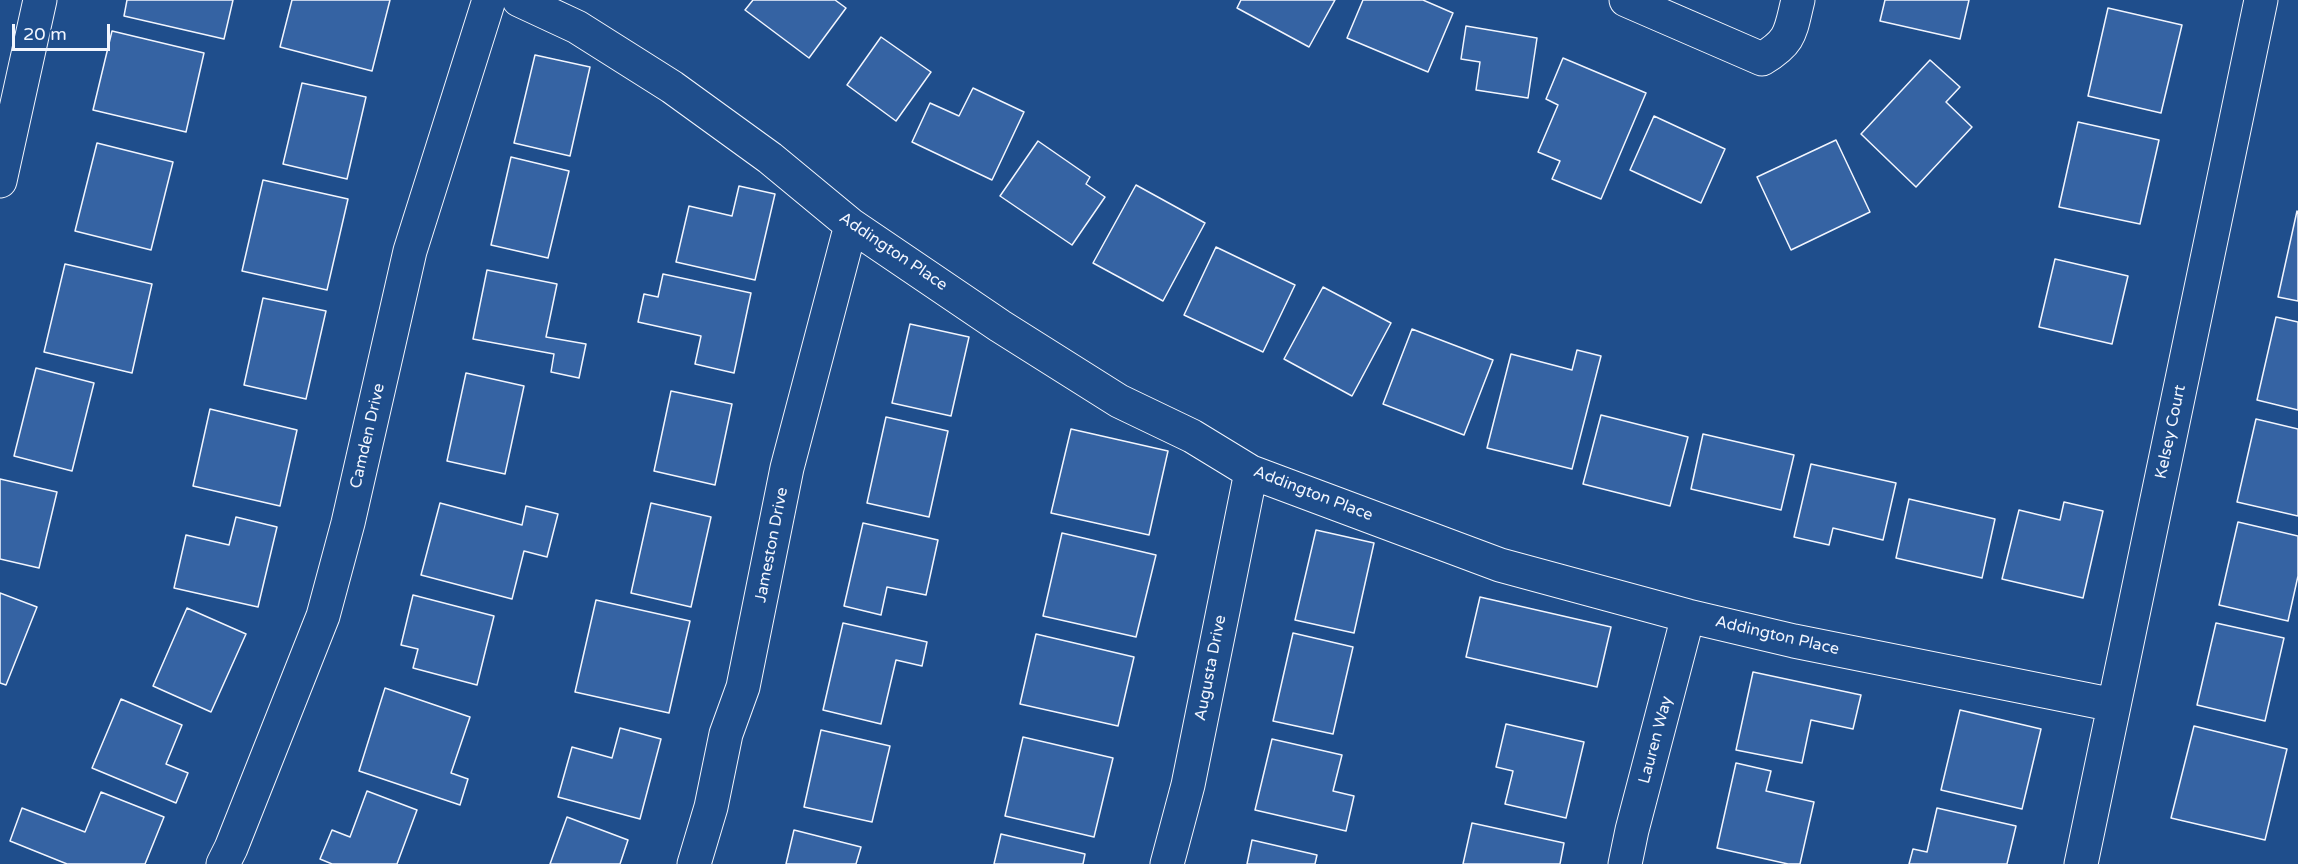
<!DOCTYPE html>
<style>
body{margin:0}
#map{position:relative;width:2298px;height:864px;overflow:hidden;background:#1f4e8c;font-family:"Varela Round",sans-serif}
canvas{display:block}
.scale{position:absolute;left:12px;top:24px;width:98px;height:27px;box-sizing:border-box;border:3px solid #f2f6ff;border-top:0;padding-left:8px;font-size:18px;line-height:21px;white-space:nowrap;color:#f2f6ff;-webkit-text-stroke:4px #1f4e8c;paint-order:stroke}
</style>
<div id="map">
<canvas width="2298" height="864"></canvas>
<div class="scale">20 m</div>
</div>
<script>
const ctx = document.querySelector('canvas').getContext('2d');
ctx.lineJoin = 'round';
function paint(path, color) { ctx.fillStyle = color; ctx.fill(path, 'evenodd'); }
function stroke(path, color, width, dash) { ctx.strokeStyle = color; ctx.lineWidth = width; ctx.lineCap = dash ? 'butt' : 'round'; ctx.setLineDash(dash || []); ctx.stroke(path); }
function write(font, color, halo, rows, align = 'center') {
  ctx.font = font + ' "Varela Round",sans-serif'; ctx.lineWidth = 4.5; ctx.setLineDash([]); ctx.textBaseline = 'middle'; ctx.strokeStyle = halo; ctx.fillStyle = color; for (const [text, x, y, turn = 0] of rows) {
    ctx.save(); ctx.translate(x, y); ctx.rotate((+turn || 0) * Math.PI / 180); ctx.textAlign = isNaN(turn) ? turn : align; if (halo) ctx.strokeText(text, 0, 0); ctx.fillText(text, 0, 0); ctx.restore();
  }
}
const building = new Path2D(`
 M 127,0 L 233,0 L 224,39 L 124,16 Z
 M 292,0 L 390,0 L 372,71 L 280,47 Z
 M 753,0 L 835,0 L 846,8 L 809,58 L 745,10 Z
 M 1241,0 L 1335,0 L 1309,47 L 1237,8 Z
 M 1363,0 L 1423,0 L 1453,13 L 1428,72 L 1347,38 Z
 M 1885,0 L 1969,0 L 1960,39 L 1880,21 Z
 M 2108,8 L 2182,25 L 2161,113 L 2088,96 Z
 M 1466,26 L 1537,38 L 1528,98 L 1476,90 L 1480,62 L 1461,59 Z
 M 112,31 L 204,53 L 186,132 L 93,110 Z
 M 881,37 L 931,72 L 896,121 L 847,85 Z
 M 535,55 L 590,67 L 570,156 L 514,143 Z
 M 1563,58 L 1646,93 L 1601,199 L 1552,179 L 1560,161 L 1538,152 L 1558,105 L 1546,99 Z
 M 1930,60 L 1960,87 L 1946,102 L 1972,127 L 1916,187 L 1861,134 Z
 M 302,83 L 366,97 L 347,179 L 283,164 Z
 M 973,88 L 1024,112 L 992,180 L 912,142 L 930,103 L 959,116 Z
 M 1654,116 L 1725,149 L 1701,203 L 1630,170 Z
 M 2078,122 L 2159,140 L 2140,224 L 2059,207 Z
 M 1836,140 L 1870,212 L 1791,250 L 1757,177 Z
 M 1038,141 L 1090,177 L 1086,184 L 1105,197 L 1072,245 L 1000,196 Z
 M 97,143 L 173,162 L 151,250 L 75,231 Z
 M 511,157 L 569,171 L 548,258 L 491,245 Z
 M 263,180 L 348,199 L 327,290 L 242,271 Z
 M 1136,185 L 1205,223 L 1163,301 L 1093,263 Z
 M 739,186 L 775,194 L 755,280 L 676,262 L 689,206 L 732,216 Z
 M 2297,211 L 2298,212 L 2298,301 L 2278,297 Z
 M 1216,247 L 1295,285 L 1263,352 L 1184,315 Z
 M 2055,259 L 2128,276 L 2112,344 L 2039,327 Z
 M 65,264 L 152,284 L 132,373 L 44,352 Z
 M 487,270 L 557,284 L 546,337 L 586,344 L 579,378 L 551,372 L 554,354 L 473,339 Z
 M 663,274 L 751,293 L 734,373 L 695,364 L 701,336 L 638,322 L 644,294 L 658,297 Z
 M 1323,287 L 1391,323 L 1352,396 L 1284,359 Z
 M 263,298 L 326,311 L 306,399 L 244,385 Z
 M 2276,317 L 2298,322 L 2298,410 L 2257,400 Z
 M 910,324 L 969,337 L 951,416 L 892,403 Z
 M 1412,329 L 1493,360 L 1464,435 L 1383,404 Z
 M 1577,350 L 1601,356 L 1572,469 L 1487,448 L 1511,354 L 1572,370 Z
 M 36,368 L 94,383 L 72,471 L 14,456 Z
 M 466,373 L 524,386 L 505,474 L 447,461 Z
 M 671,391 L 732,404 L 715,485 L 654,471 Z
 M 210,409 L 297,430 L 280,506 L 193,486 Z
 M 1601,415 L 1688,437 L 1670,506 L 1583,484 Z
 M 886,417 L 948,431 L 929,517 L 867,503 Z
 M 2256,419 L 2298,429 L 2298,516 L 2237,502 Z
 M 1071,429 L 1168,451 L 1149,535 L 1051,513 Z
 M 1703,434 L 1794,455 L 1781,510 L 1691,489 Z
 M 1811,464 L 1896,483 L 1883,540 L 1833,528 L 1829,545 L 1794,537 Z
 M 0,479 L 57,492 L 39,568 L 0,559 Z
 M 1909,499 L 1995,519 L 1982,578 L 1896,558 Z
 M 2064,502 L 2103,511 L 2083,598 L 2002,579 L 2019,510 L 2060,520 Z
 M 440,503 L 522,525 L 526,506 L 558,514 L 547,557 L 524,551 L 512,599 L 421,575 Z
 M 651,503 L 711,517 L 691,607 L 631,593 Z
 M 236,517 L 277,527 L 258,607 L 174,588 L 186,535 L 229,545 Z
 M 2238,522 L 2298,536 L 2298,576 L 2288,621 L 2219,605 Z
 M 863,523 L 938,540 L 926,595 L 887,587 L 881,615 L 844,606 Z
 M 1316,530 L 1374,543 L 1354,633 L 1295,620 Z
 M 1062,533 L 1156,555 L 1136,637 L 1043,616 Z
 M 0,593 L 37,607 L 6,685 L 0,683 Z
 M 413,595 L 494,616 L 477,685 L 413,668 L 418,649 L 401,645 Z
 M 1480,597 L 1611,627 L 1597,687 L 1466,657 Z
 M 596,600 L 690,621 L 669,713 L 575,692 Z
 M 187,608 L 246,634 L 211,712 L 153,686 Z
 M 843,623 L 927,642 L 922,666 L 896,660 L 881,724 L 823,710 Z
 M 2216,623 L 2284,638 L 2265,721 L 2197,705 Z
 M 1293,633 L 1353,647 L 1333,734 L 1273,721 Z
 M 1036,634 L 1134,657 L 1118,726 L 1020,704 Z
 M 1753,672 L 1861,695 L 1853,729 L 1811,720 L 1802,763 L 1736,750 Z
 M 385,688 L 470,717 L 451,773 L 468,779 L 460,805 L 359,771 Z
 M 121,699 L 182,725 L 166,764 L 188,773 L 176,803 L 92,768 Z
 M 1960,710 L 2041,729 L 2022,809 L 1941,790 Z
 M 1506,724 L 1584,742 L 1566,818 L 1505,804 L 1513,771 L 1496,767 Z
 M 2194,726 L 2287,749 L 2265,840 L 2171,818 Z
 M 620,728 L 661,739 L 640,819 L 558,797 L 572,747 L 612,758 Z
 M 821,730 L 890,746 L 872,822 L 804,807 Z
 M 1023,737 L 1113,758 L 1094,837 L 1005,816 Z
 M 1272,739 L 1342,755 L 1333,791 L 1354,796 L 1346,831 L 1255,810 Z
 M 1736,763 L 1771,771 L 1766,791 L 1814,802 L 1800,864 L 1788,864 L 1717,848 Z
 M 367,791 L 417,810 L 397,864 L 332,864 L 320,859 L 332,830 L 350,837 Z
 M 101,792 L 164,817 L 145,864 L 67,864 L 10,841 L 22,808 L 85,832 Z
 M 1937,808 L 2016,826 L 2007,864 L 1909,864 L 1913,849 L 1927,852 Z
 M 567,817 L 628,840 L 620,864 L 550,864 Z
 M 1472,823 L 1564,843 L 1560,864 L 1463,864 Z
 M 794,830 L 861,847 L 856,864 L 786,864 Z
 M 1001,834 L 1085,854 L 1083,864 L 994,864 Z
 M 1252,840 L 1317,855 L 1315,864 L 1247,864 Z`);
const minor = new Path2D(`
 M 519,0 L 577,27 L 672,87 L 770,158 L 851,225 L 1000,326 L 1119,401 L 1192,436 L 1251,472 L 1500,565 L 1688,616 L 1794,641 L 2114,705
 M 1626,0 L 1762,59 C 1792,41 1790,32 1798,0
 M 0,181 L 40,0
 M 223,864 L 231,848 L 323,616 L 348,523 L 410,251 L 489,0
 M 694,864 L 711,807 L 726,734 L 743,687 L 787,468 L 851,225
 M 1167,864 L 1188,785 L 1251,472
 M 1625,864 L 1632,830 L 1688,616
 M 2081,864 L 2261,0`);
const streetNames = [
 ["Addington Place",893,252,34],
 ["Kelsey Court",2171,432,-78],
 ["Camden Drive",368,436,-77],
 ["Addington Place",1313,494,21],
 ["Jameston Drive",772,545,-79],
 ["Addington Place",1777,636,13],
 ["Augusta Drive",1211,668,-79],
 ["Lauren Way",1656,740,-75]
];
paint(building, '#3563a3');
stroke(building, '#f2f6ff', 1.5);
stroke(minor, '#f2f6ff', 35);
stroke(minor, '#1f4e8c', 33);
write('16px', '#f2f6ff', '#1f4e8c', streetNames);
</script>
